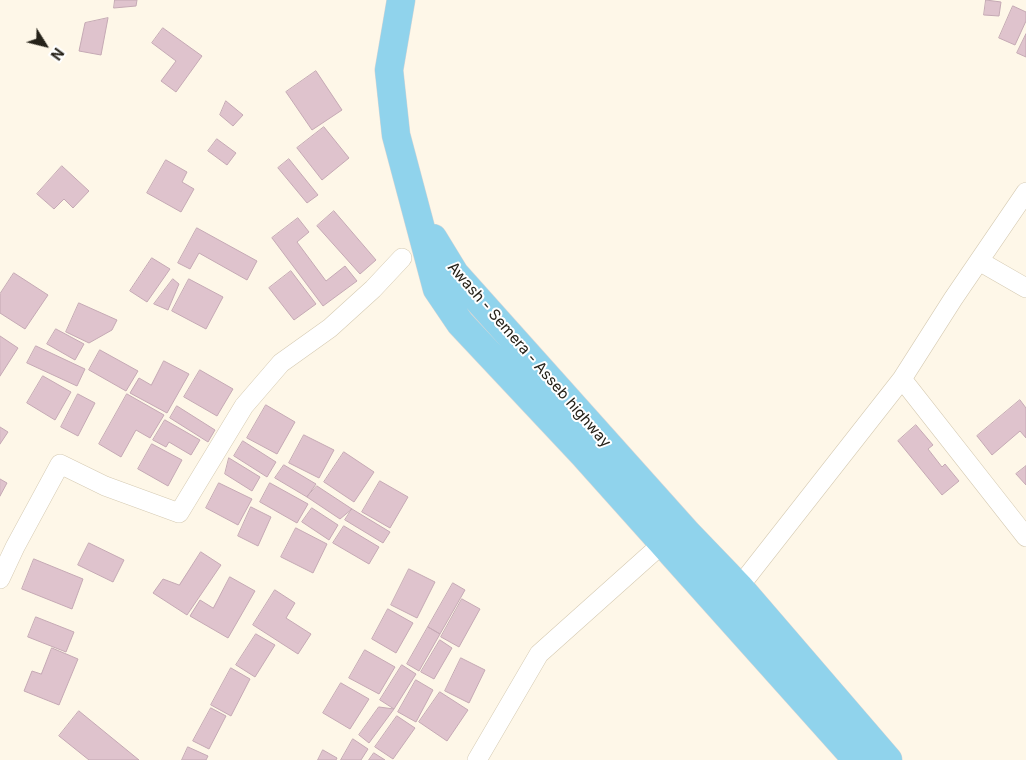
<!DOCTYPE html>
<style>
body{margin:0}
#map{position:relative;width:1026px;height:760px;overflow:hidden;background:#fef7e8;font-family:Inter,sans-serif}
canvas{display:block}
.north{position:absolute;left:20px;top:20px;width:50px;height:50px;-webkit-text-stroke:4px #fff;paint-order:stroke;rotate:126deg;font-size:14px;font-weight:700;line-height:20px;text-align:center;color:#262219}
.north::after{content:'';display:block;margin:auto;width:18px;height:22px;background:#262219;clip-path:polygon(50% 0,100% 100%,50% 72%,0 100%)}
</style>
<div id="map">
<canvas width="1026" height="760"></canvas>
<div class="north">N</div>
</div>
<script>
const ctx = document.querySelector('canvas').getContext('2d');
ctx.lineJoin = 'round';
function paint(path, color) { ctx.fillStyle = color; ctx.fill(path, 'evenodd'); }
function stroke(path, color, width, dash) { ctx.strokeStyle = color; ctx.lineWidth = width; ctx.lineCap = dash ? 'butt' : 'round'; ctx.setLineDash(dash || []); ctx.stroke(path); }
function write(font, color, halo, rows, align = 'center') {
  ctx.font = font + ' Inter,sans-serif'; ctx.lineWidth = 4; ctx.setLineDash([]); ctx.textBaseline = 'middle'; ctx.strokeStyle = halo; ctx.fillStyle = color; for (const [text, x, y, turn = 0] of rows) {
    ctx.save(); ctx.translate(x, y); ctx.rotate((+turn || 0) * Math.PI / 180); ctx.textAlign = isNaN(turn) ? turn : align; if (halo) ctx.strokeText(text, 0, 0); ctx.fillText(text, 0, 0); ctx.restore();
  }
}
const building = new Path2D(`
 M 115,0 L 137,0 L 136,6 L 114,8 Z
 M 986,0 L 1001,2 L 999,16 L 984,15 Z
 M 1013,6 L 1026,12 L 1026,21 L 1015,45 L 999,38 Z
 M 108,18 L 101,55 L 79,51 L 85,23 Z
 M 163,28 L 202,56 L 176,92 L 161,81 L 176,61 L 152,43 Z
 M 1026,34 L 1026,57 L 1017,53 Z
 M 316,71 L 342,110 L 312,130 L 286,92 Z
 M 226,101 L 243,115 L 233,126 L 220,115 Z
 M 324,127 L 349,158 L 322,180 L 297,148 Z
 M 217,139 L 236,153 L 227,165 L 208,151 Z
 M 289,159 L 318,195 L 307,203 L 278,168 Z
 M 166,160 L 187,172 L 182,182 L 194,189 L 181,212 L 147,193 Z
 M 62,166 L 89,191 L 73,208 L 64,199 L 54,209 L 37,194 Z
 M 334,211 L 376,260 L 360,274 L 317,226 Z
 M 298,218 L 309,232 L 297,242 L 326,281 L 345,266 L 357,281 L 323,306 L 272,238 Z
 M 197,228 L 257,261 L 247,280 L 199,253 L 190,269 L 178,263 Z
 M 152,258 L 170,269 L 147,302 L 130,291 Z
 M 291,271 L 316,304 L 294,320 L 269,288 Z
 M 14,273 L 48,295 L 25,329 L 0,313 L 0,294 Z
 M 173,279 L 179,284 L 168,310 L 154,304 Z
 M 189,279 L 223,297 L 206,329 L 172,311 Z
 M 79,303 L 117,320 L 112,330 L 89,343 L 66,332 Z
 M 56,329 L 84,344 L 75,360 L 47,344 Z
 M 0,336 L 18,348 L 0,376 Z
 M 36,346 L 85,369 L 77,386 L 27,363 Z
 M 100,350 L 138,371 L 126,391 L 89,370 Z
 M 164,361 L 189,374 L 167,413 L 130,393 L 139,378 L 151,385 Z
 M 200,370 L 233,389 L 217,416 L 184,397 Z
 M 43,376 L 71,392 L 55,420 L 27,403 Z
 M 78,394 L 95,403 L 78,436 L 61,427 Z
 M 127,394 L 164,415 L 150,438 L 136,430 L 121,457 L 99,444 Z
 M 1020,400 L 1026,408 L 1026,438 L 1020,431 L 992,455 L 977,436 Z
 M 266,405 L 295,422 L 277,454 L 247,438 Z
 M 177,406 L 215,430 L 208,442 L 170,418 Z
 M 165,420 L 200,440 L 191,455 L 169,442 L 166,447 L 153,440 Z
 M 916,425 L 933,445 L 928,449 L 942,467 L 945,464 L 959,481 L 942,495 L 898,441 Z
 M 0,427 L 8,432 L 0,444 Z
 M 304,435 L 334,450 L 319,478 L 289,463 Z
 M 243,441 L 276,462 L 267,477 L 234,456 Z
 M 152,444 L 182,460 L 168,486 L 138,469 Z
 M 344,452 L 374,472 L 354,502 L 324,482 Z
 M 229,458 L 260,477 L 252,491 L 225,474 Z
 M 284,465 L 316,484 L 307,497 L 275,478 Z
 M 1026,466 L 1026,485 L 1016,474 Z
 M 0,479 L 7,483 L 0,496 Z
 M 380,481 L 408,497 L 390,528 L 362,512 Z
 M 219,483 L 252,499 L 238,525 L 206,508 Z
 M 270,483 L 308,504 L 297,523 L 260,502 Z
 M 317,486 L 352,509 L 340,519 L 307,497 Z
 M 251,507 L 271,517 L 258,546 L 238,536 Z
 M 312,508 L 338,525 L 329,540 L 302,522 Z
 M 352,509 L 390,532 L 383,543 L 345,520 Z
 M 344,526 L 379,547 L 369,564 L 333,543 Z
 M 296,528 L 327,544 L 313,573 L 281,557 Z
 M 89,543 L 124,560 L 113,582 L 78,565 Z
 M 201,552 L 221,565 L 187,615 L 153,593 L 163,579 L 179,585 Z
 M 34,559 L 83,579 L 72,609 L 22,589 Z
 M 409,569 L 435,582 L 417,618 L 391,605 Z
 M 230,577 L 255,591 L 228,638 L 190,616 L 200,600 L 213,608 Z
 M 453,583 L 465,590 L 440,634 L 428,627 Z
 M 275,590 L 295,603 L 286,618 L 311,634 L 298,654 L 253,625 Z
 M 462,599 L 480,609 L 459,647 L 441,637 Z
 M 388,609 L 413,623 L 396,653 L 372,639 Z
 M 36,617 L 74,632 L 66,652 L 28,637 Z
 M 428,627 L 440,634 L 419,671 L 407,664 Z
 M 256,634 L 275,645 L 255,677 L 236,665 Z
 M 440,640 L 452,648 L 434,679 L 421,672 Z
 M 52,648 L 78,659 L 59,705 L 24,691 L 32,671 L 41,674 Z
 M 365,650 L 395,667 L 379,694 L 349,678 Z
 M 461,658 L 485,670 L 469,703 L 445,691 Z
 M 402,665 L 416,674 L 394,709 L 380,700 Z
 M 231,668 L 250,679 L 231,716 L 211,705 Z
 M 416,680 L 433,690 L 416,722 L 398,712 Z
 M 341,683 L 369,699 L 350,729 L 323,713 Z
 M 440,692 L 468,710 L 447,741 L 419,722 Z
 M 379,707 L 394,709 L 369,743 L 359,735 Z
 M 211,708 L 226,716 L 209,749 L 193,741 Z
 M 79,711 L 139,760 L 89,760 L 59,736 Z
 M 397,716 L 415,728 L 393,759 L 375,747 Z
 M 353,739 L 368,749 L 361,760 L 341,760 Z
 M 188,747 L 208,756 L 206,760 L 182,760 Z
 M 323,750 L 337,758 L 336,760 L 318,760 Z
 M 374,753 L 385,760 L 369,760 Z`);
const minor = new Path2D(`
 M 979,261 L 1026,288
 M 902,379 L 1026,537
 M 0,579 L 15,547 L 60,464 L 105,486 L 179,513 L 244,406 L 281,363 L 330,328 L 373,289 L 402,258
 M 739,587 L 902,379 L 953,299 L 1026,192
 M 477,760 L 539,654 L 662,544`);
const trunk = new Path2D(`
 M 401,0 L 389,70 L 396,135 L 437,289 L 460,323 L 583,454 L 857,760
 M 433,238 L 455,274 L 687,533 L 739,587 L 888,760`);
const streetNames = [
 ["Awash - Semera - Asseb highway",529,355,49]
];
paint(building, '#dfc3cd');
stroke(building, '#c5a9b4', 1);
stroke(minor, '#d5cab2', 20);
stroke(trunk, '#d8d7d6', 29);
stroke(minor, '#fff', 19);
stroke(trunk, '#90d3ec', 28);
write('15px', '#262219', '#fff', streetNames);
</script>
